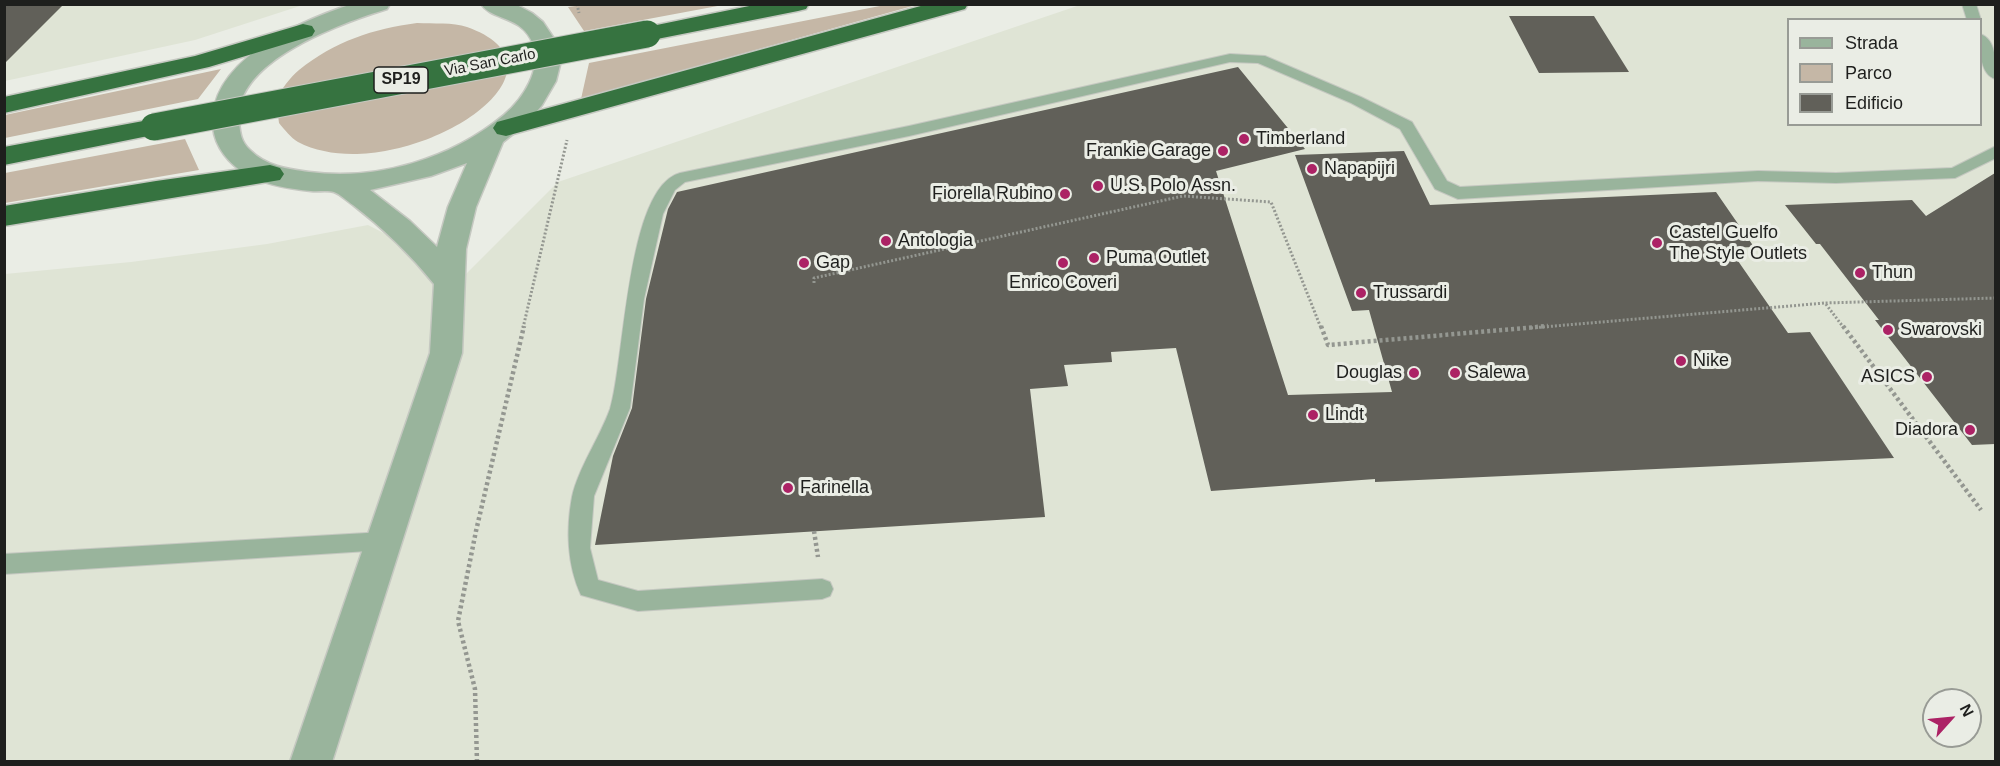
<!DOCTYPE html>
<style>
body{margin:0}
#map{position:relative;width:2000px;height:766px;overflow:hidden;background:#eaede5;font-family:Helvetica,sans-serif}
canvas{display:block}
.frame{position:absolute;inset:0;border:6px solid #1e1f1d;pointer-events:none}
.legend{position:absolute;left:1787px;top:18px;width:195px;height:108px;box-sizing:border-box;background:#eaede5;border:2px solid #989b95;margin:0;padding:8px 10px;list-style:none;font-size:18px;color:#1e1f1d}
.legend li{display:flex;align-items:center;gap:12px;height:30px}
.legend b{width:30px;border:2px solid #989b95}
.north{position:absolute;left:1922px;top:688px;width:60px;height:60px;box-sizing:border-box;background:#eaede5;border:2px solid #989b95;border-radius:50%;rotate:63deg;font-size:16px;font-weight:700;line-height:24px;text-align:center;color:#1e1f1d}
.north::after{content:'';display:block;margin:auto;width:21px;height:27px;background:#ac2265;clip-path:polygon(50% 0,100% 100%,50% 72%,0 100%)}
</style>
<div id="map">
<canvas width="2000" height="766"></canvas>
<div class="frame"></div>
<ul class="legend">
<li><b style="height:8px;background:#99b49c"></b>Strada</li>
<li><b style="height:16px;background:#c5b7a6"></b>Parco</li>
<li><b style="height:16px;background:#616059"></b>Edificio</li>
</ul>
<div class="north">N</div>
</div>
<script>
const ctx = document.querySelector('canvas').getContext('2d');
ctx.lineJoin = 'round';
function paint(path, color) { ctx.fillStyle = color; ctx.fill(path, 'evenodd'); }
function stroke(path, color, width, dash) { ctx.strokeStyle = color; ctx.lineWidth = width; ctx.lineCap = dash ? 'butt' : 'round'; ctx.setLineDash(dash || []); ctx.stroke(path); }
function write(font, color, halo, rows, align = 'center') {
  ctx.font = font + ' Helvetica,sans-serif'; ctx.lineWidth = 6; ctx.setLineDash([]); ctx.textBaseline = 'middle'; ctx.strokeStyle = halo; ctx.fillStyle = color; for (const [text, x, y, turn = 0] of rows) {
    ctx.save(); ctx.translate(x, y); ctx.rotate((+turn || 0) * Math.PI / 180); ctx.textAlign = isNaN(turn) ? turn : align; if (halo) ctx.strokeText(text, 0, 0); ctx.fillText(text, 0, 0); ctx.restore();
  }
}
const built = new Path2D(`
 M 4,5 L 303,5 L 195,40 L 5,81 Z
 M 1080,5 L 1995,5 L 1995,761 L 5,762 L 5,274 L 131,262 L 267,244 L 368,225 L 465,275 L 558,182 ZM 1788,20 L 1980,20 L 1980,124 L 1788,124 ZM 1934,700 L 1970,700 L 1970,736 L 1934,736 Z`);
const green = new Path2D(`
 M 583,5 L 583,4 L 723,5 L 584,31 L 568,7 Z
 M 885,5 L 916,5 L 581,99 L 589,63 Z
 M 417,23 C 433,24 453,22 467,27 C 593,72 394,192 298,142 C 291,138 284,129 279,123 C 278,116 277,107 278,100 C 280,89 291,77 299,70 C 335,41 373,29 417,23 Z
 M 221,69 L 198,99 L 5,138 L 5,115 Z
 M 185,139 L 199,170 L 5,203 L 5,173 Z`);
const building = new Path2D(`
 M 4,4 L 64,4 L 4,64 Z
 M 1509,16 L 1594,16 L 1629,72 L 1539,73 Z
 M 1238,67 L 1305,149 L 1216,171 L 1288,395 L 1392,392 L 1369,310 L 1352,311 L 1295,155 L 1404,151 L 1430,205 L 1716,192 L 1754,247 L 1729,248 L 1788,333 L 1810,332 L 1894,458 L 1375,482 L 1375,479 L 1211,491 L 1176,348 L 1111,352 L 1112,362 L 1064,365 L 1068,386 L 1030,389 L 1045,517 L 595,545 L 613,456 L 632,408 L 646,299 L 668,209 L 677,192 Z
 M 1995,173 L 1995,444 L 1972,445 L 1875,320 L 1879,320 L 1820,244 L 1816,244 L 1785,205 L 1912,200 L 1926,216 Z`);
const pathFar1 = new Path2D(`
 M 577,4 L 579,13
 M 814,283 L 814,278 L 1183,196 L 1271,202 L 1321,328
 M 523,328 L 567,140
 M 1531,328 L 1825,303
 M 1844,328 L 1825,303 L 1996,298`);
const path = new Path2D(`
 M 1321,326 L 1328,345 L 1548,326
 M 1843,326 L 1981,510
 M 814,531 L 818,557
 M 477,762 L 475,689 L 458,621 L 476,531 L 524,326`);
const lane = new Path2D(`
 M 1962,4 L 1976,4 L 1981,20 L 1980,21 L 1967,20 Z
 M 1980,34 C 1997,39 1996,66 1996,79 C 1979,75 1980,47 1980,34 Z
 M 1230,54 L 1265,56 L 1361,97 L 1412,122 L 1447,181 L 1460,187 L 1758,171 L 1836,173 L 1952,168 L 1996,146 L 1996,158 L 1955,178 L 1836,183 L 1758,181 L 1458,199 L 1435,189 L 1400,129 L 1351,103 L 1258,63 L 1230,62 L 909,136 L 685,182 L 675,190 L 663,214 L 644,299 L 630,408 L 594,496 L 590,548 L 598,580 L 638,591 L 822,579 L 830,582 L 833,589 L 830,596 L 822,599 L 638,611 L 581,595 C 567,565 566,529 572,497 C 578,469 600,437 610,409 C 625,362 626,187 680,173 L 909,126 Z
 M 384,532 L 392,534 L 395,541 L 392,548 L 384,550 L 4,574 L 4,554 Z`);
const street = new Path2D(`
 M 352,4 L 390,4 L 387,9 C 342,23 232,61 239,122 C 240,133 241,142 250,150 C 266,166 287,169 309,172 C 377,181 451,159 504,115 C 523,99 542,70 533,44 C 522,15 492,21 481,4 L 515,4 L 532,13 L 543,22 L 555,40 L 561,61 L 556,81 L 542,105 L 528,122 L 503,142 L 476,207 L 466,249 L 462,353 L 332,762 L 290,762 L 430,353 L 434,284 C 410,254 383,228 353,205 C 347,201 340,194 334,192 C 327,190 318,192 311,191 C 290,189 265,185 246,174 C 229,164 215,147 213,127 C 207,61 300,21 352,4 ZM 467,163 L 448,207 L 437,247 L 410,221 L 370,190 L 431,176 Z`);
const highway = new Path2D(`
 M 759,4 L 809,4 L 806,9 L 798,11 L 647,41 L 638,39 L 635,34 L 638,29 L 647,27 Z
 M 928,4 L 968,4 L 965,9 L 506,136 L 497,134 L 493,128 L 497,122 Z
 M 303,24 L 312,26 L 315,31 L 312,36 L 209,67 L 4,113 L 4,97 L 195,56 Z
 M 154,119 L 163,121 L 167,127 L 163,133 L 4,165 L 4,147 Z
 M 270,165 L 280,168 L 284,174 L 280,180 L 4,226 L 4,206 L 156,181 Z`);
const highwayBridge = new Path2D(`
 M 154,127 L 647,34`);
const markers = [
 [1244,139,6,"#ac2265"],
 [1223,151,6,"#ac2265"],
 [1312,169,6,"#ac2265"],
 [1098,186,6,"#ac2265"],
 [1065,194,6,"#ac2265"],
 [886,241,6,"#ac2265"],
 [1657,243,6,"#ac2265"],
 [1094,258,6,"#ac2265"],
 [804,263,6,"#ac2265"],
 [1063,263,6,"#ac2265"],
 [1860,273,6,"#ac2265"],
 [1361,293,6,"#ac2265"],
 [1888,330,6,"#ac2265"],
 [1681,361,6,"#ac2265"],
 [1414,373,6,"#ac2265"],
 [1455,373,6,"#ac2265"],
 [1927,377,6,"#ac2265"],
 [1313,415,6,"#ac2265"],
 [1970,430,6,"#ac2265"],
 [788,488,6,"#ac2265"]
];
const farStreetnames = [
 ["Via San Carlo",490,63,-11]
];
const shields = [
 [401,80,54]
];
const shieldNames = [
 ["SP19",401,80]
];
const poiNames = [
 ["Timberland",1256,139],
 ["Frankie Garage",1211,151,"right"],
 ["Napapijri",1324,169],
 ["U.S. Polo Assn.",1110,186],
 ["Fiorella Rubino",1053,194,"right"],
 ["Castel Guelfo",1669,233],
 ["The Style Outlets",1669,254],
 ["Antologia",898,241],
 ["Puma Outlet",1106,258],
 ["Gap",816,263],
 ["Thun",1872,273],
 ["Enrico Coveri",1063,283,"center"],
 ["Trussardi",1373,293],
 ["Swarovski",1900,330],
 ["Nike",1693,361],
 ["Douglas",1402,373,"right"],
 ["Salewa",1467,373],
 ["ASICS",1915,377,"right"],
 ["Lindt",1325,415],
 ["Diadora",1958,430,"right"],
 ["Farinella",800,488]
];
paint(built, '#dfe4d5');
paint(green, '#c5b7a6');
paint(building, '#616059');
stroke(lane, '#c5c8c1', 2);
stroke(street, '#c5c8c1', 3);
stroke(highway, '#c5c8c1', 3);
stroke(pathFar1, '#949791', 3, [2, 2]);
stroke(path, '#949791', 4.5, [3, 3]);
paint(lane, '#99b49c');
paint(street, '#99b49c');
paint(highway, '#367340');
stroke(highwayBridge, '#c5c8c1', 29, []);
stroke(highwayBridge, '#367340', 27);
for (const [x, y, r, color] of markers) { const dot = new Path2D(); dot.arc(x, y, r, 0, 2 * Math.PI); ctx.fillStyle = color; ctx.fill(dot); stroke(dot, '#eaede5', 2); }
write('15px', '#1e1f1d', '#eaede5', farStreetnames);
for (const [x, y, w] of shields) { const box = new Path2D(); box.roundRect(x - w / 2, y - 13, w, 26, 4.5); ctx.fillStyle = '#eaede5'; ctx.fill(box); stroke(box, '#1e1f1d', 1.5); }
write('bold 16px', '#1e1f1d', null, shieldNames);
write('18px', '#1e1f1d', '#eaede5', poiNames, 'left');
</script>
